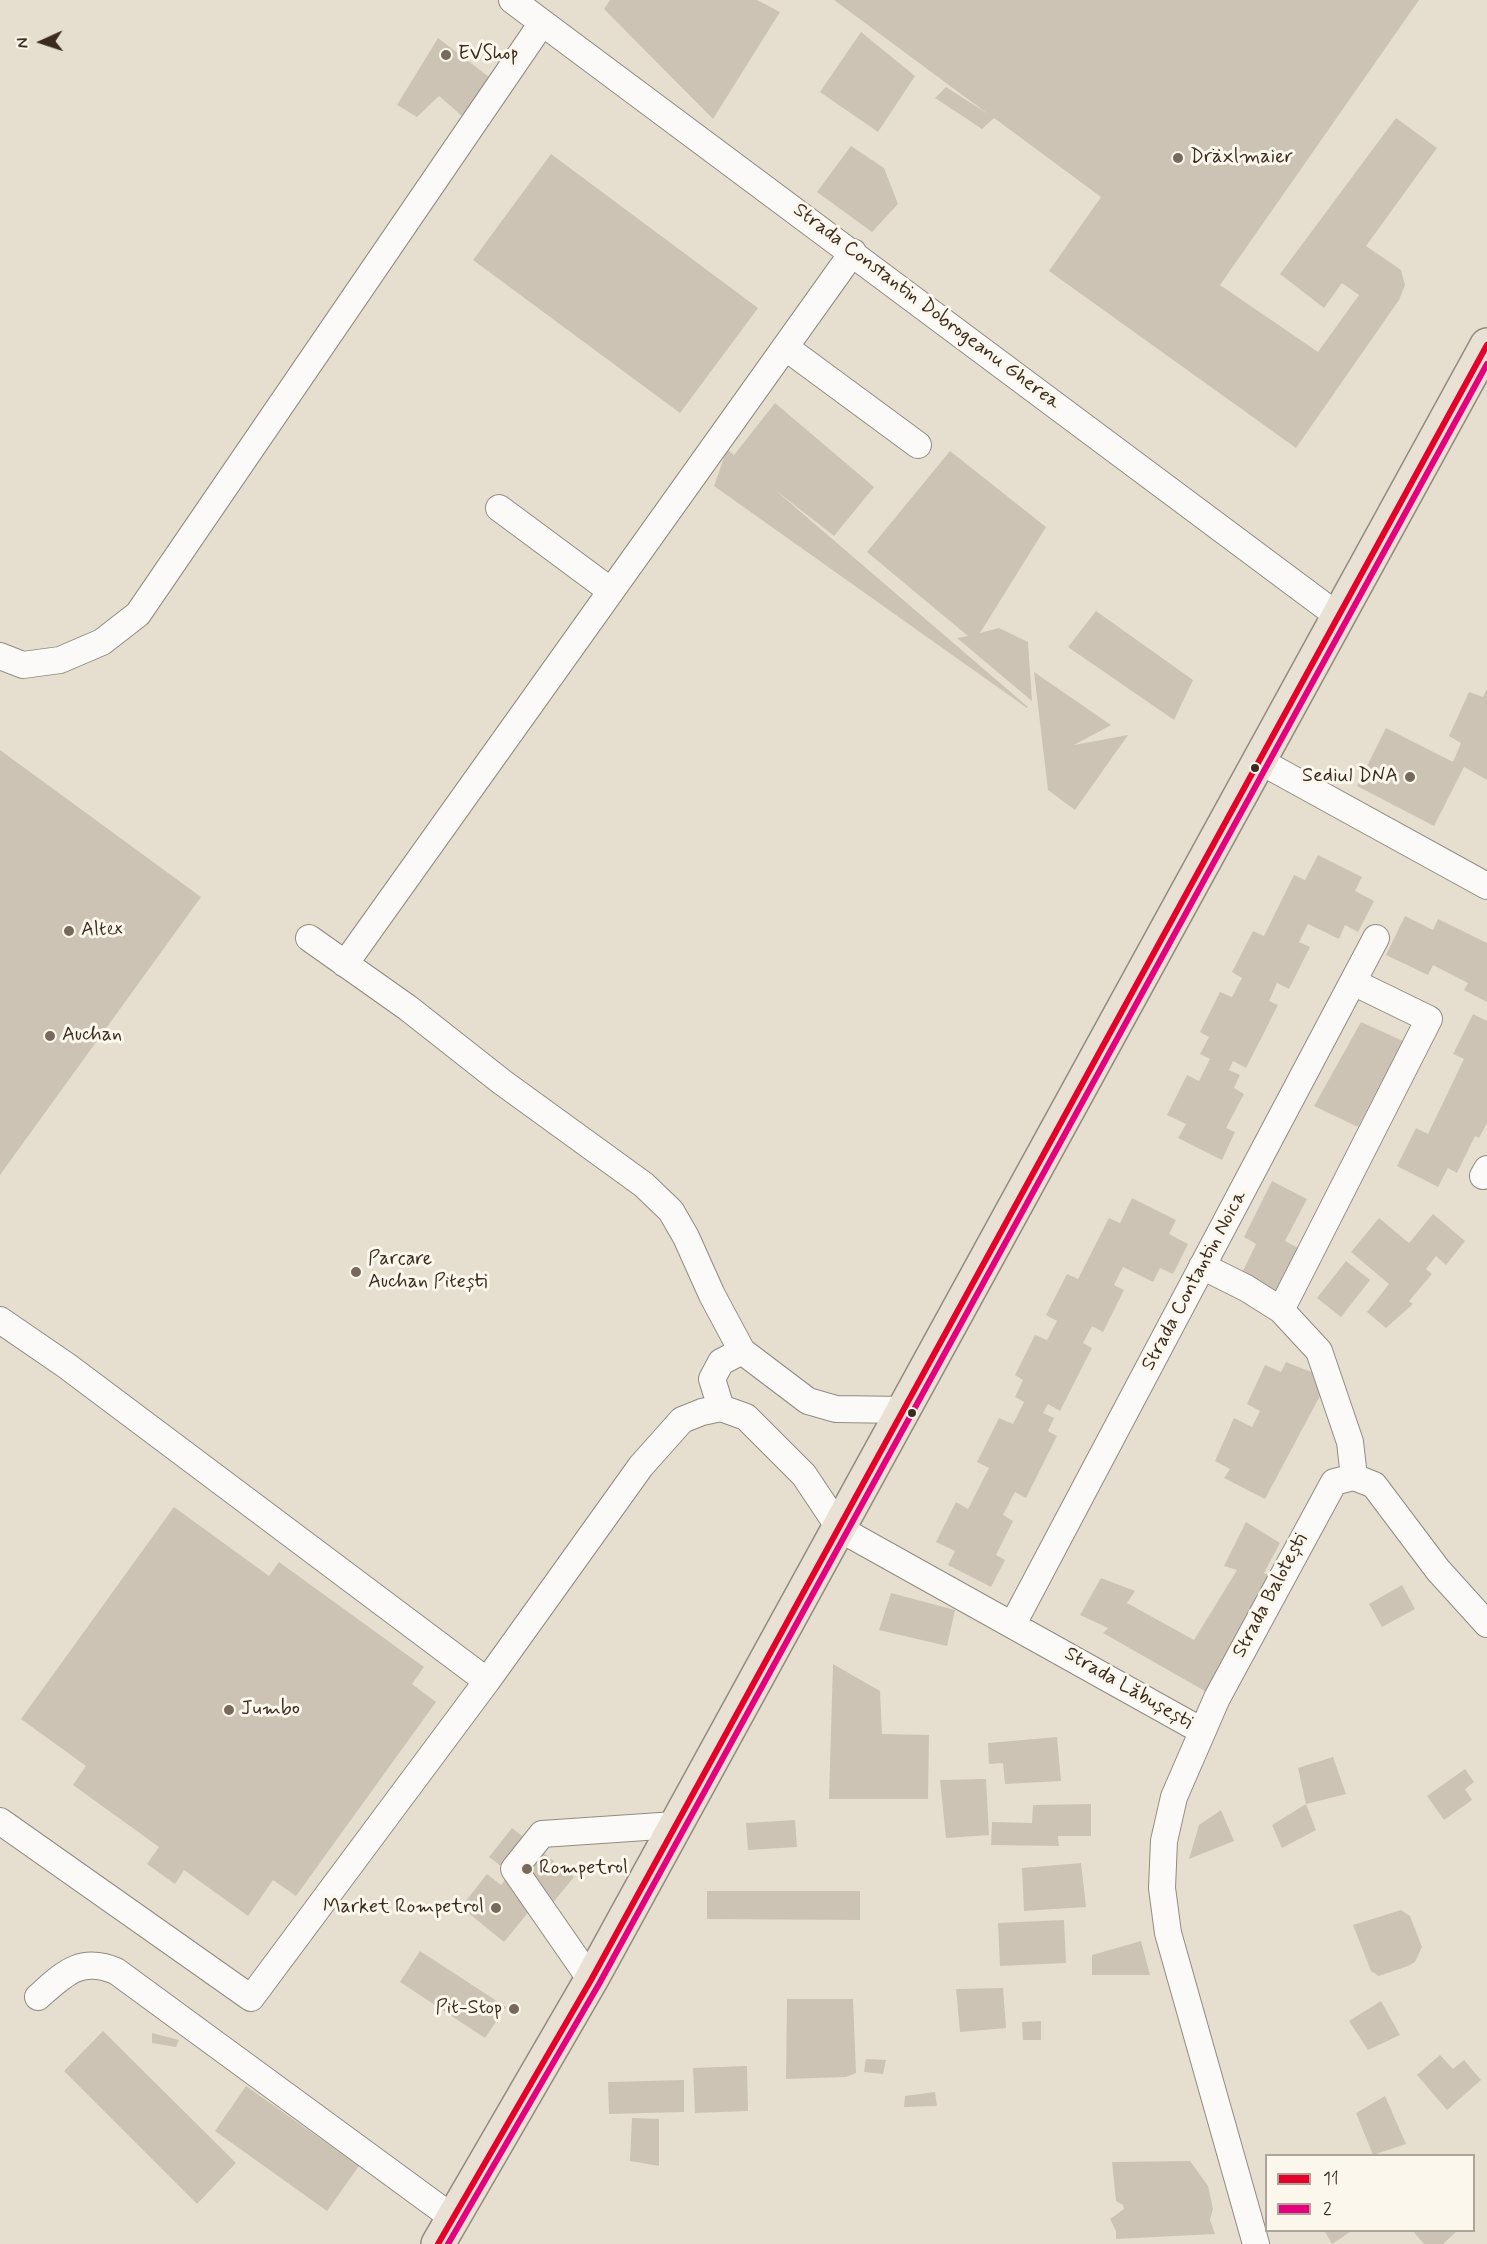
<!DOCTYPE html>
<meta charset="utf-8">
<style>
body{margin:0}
#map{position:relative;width:1487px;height:2244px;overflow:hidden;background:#e6dfcf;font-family:Mynerve,sans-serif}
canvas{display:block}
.legend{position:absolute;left:1265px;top:2154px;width:210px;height:78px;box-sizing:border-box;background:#fbf7ec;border:2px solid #aea59a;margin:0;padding:8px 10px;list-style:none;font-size:18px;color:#3b2a1e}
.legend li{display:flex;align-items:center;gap:12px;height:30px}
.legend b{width:30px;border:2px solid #aea59a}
.north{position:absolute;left:12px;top:12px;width:60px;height:60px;-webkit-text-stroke:4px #fbf7ec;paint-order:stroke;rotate:267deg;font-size:16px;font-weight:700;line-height:24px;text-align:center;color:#3b2a1e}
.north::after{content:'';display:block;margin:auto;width:21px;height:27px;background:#3b2a1e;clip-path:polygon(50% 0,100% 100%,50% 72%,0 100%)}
</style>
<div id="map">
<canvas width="1487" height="2244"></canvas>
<ul class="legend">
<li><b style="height:8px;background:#e4002b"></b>11</li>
<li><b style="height:8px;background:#e5007d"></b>2</li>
</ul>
<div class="north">N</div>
</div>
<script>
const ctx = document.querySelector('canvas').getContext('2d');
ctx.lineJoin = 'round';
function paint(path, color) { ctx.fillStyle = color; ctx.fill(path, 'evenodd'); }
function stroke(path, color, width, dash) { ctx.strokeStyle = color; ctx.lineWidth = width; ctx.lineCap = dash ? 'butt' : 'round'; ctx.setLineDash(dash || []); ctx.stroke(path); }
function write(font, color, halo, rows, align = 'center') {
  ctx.font = font + ' Mynerve,sans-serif'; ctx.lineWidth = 6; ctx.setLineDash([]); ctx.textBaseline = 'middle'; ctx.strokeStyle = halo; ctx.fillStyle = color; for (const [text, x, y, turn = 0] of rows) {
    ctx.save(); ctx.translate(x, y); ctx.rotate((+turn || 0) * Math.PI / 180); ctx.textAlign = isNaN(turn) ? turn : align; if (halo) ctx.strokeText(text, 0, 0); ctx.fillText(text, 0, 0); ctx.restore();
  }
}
const building = new Path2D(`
 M 610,0 L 757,0 L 780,12 L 713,119 L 604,9 Z
 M 834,0 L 1419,0 L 1220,285 L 1318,352 L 1359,295 L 1342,283 L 1324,308 L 1280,274 L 1396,118 L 1437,148 L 1366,246 L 1401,270 L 1405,285 L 1399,300 L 1296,448 L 1049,271 L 1101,197 L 994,118 L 982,129 L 935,98 L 946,87 L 988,114 Z
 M 861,32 L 915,76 L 878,132 L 820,92 Z
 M 438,38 L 493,80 L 463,117 L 439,96 L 417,117 L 397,105 Z
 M 851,146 L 884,168 L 898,204 L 872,232 L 817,192 Z
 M 551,154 L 758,308 L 680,413 L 473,260 Z
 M 775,403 L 874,487 L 834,536 L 774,489 L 1028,707 L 1027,708 L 714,486 L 727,449 L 734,455 Z
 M 950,451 L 1046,527 L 980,633 L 999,628 L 1028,642 L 1032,701 L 957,638 L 968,636 L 867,552 Z
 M 1096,611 L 1193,680 L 1174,720 L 1068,647 Z
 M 1034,672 L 1111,725 L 1074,745 L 1128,735 L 1075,810 L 1048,790 Z
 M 1487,689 L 1487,780 L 1464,767 L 1434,826 L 1357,786 L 1386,728 L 1453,762 L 1461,743 L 1449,736 L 1469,692 L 1483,697 Z
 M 0,750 L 201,897 L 0,1175 Z
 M 1318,855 L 1362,877 L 1355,891 L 1374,901 L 1358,932 L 1345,925 L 1339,939 L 1308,924 L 1299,942 L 1310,947 L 1289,989 L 1277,983 L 1269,1001 L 1278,1005 L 1246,1068 L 1233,1061 L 1229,1070 L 1240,1075 L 1234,1088 L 1244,1094 L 1226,1128 L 1235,1132 L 1222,1160 L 1178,1138 L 1186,1124 L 1167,1115 L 1187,1075 L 1199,1081 L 1210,1059 L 1200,1054 L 1209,1037 L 1200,1032 L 1220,992 L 1232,997 L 1242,978 L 1232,972 L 1253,931 L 1264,936 L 1294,875 L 1305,880 Z
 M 1405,916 L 1433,930 L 1438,919 L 1487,943 L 1487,1002 L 1464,990 L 1468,983 L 1433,965 L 1428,975 L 1386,955 Z
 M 1473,1014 L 1487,1021 L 1487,1123 L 1479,1138 L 1475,1136 L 1457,1173 L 1448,1168 L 1438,1187 L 1397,1166 L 1416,1128 L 1428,1134 L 1464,1059 L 1453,1054 Z
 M 1361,1022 L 1403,1041 L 1358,1127 L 1314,1106 Z
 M 1272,1181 L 1307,1199 L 1285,1241 L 1302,1250 L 1280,1293 L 1242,1273 L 1256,1244 L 1244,1237 Z
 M 1132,1198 L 1176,1220 L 1169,1234 L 1188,1244 L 1173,1274 L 1160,1268 L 1153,1282 L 1123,1267 L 1114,1285 L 1124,1290 L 1103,1332 L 1092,1326 L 1083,1343 L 1092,1348 L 1060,1411 L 1048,1404 L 1043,1413 L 1054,1418 L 1048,1431 L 1057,1436 L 1026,1498 L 1015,1492 L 1003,1515 L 1013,1521 L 996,1555 L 1005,1560 L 991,1587 L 948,1565 L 955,1551 L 936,1542 L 956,1502 L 968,1509 L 989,1468 L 977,1462 L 999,1418 L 1013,1424 L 1024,1402 L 1015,1397 L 1023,1380 L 1015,1375 L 1035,1335 L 1047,1340 L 1057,1321 L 1046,1315 L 1067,1274 L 1078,1279 L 1109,1218 L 1120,1223 Z
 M 1433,1214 L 1465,1241 L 1446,1265 L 1436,1256 L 1426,1269 L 1432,1274 L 1409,1301 L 1413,1304 L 1386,1328 L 1367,1312 L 1389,1284 L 1351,1252 L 1379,1218 L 1409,1243 Z
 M 1346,1261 L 1370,1280 L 1341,1317 L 1317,1298 Z
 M 1286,1362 L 1329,1379 L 1265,1499 L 1224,1478 L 1230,1469 L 1215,1461 L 1234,1418 L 1252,1427 L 1260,1411 L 1247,1404 L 1265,1365 L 1281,1372 Z
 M 174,1507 L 269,1576 L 279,1562 L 424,1667 L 412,1684 L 436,1702 L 296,1896 L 273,1880 L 248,1916 L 184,1870 L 175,1884 L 147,1864 L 159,1847 L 73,1785 L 86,1766 L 21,1719 Z
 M 1246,1522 L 1280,1543 L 1264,1573 L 1274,1578 L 1210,1694 L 1103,1633 L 1108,1628 L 1080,1615 L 1101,1578 L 1135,1591 L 1127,1603 L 1194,1640 L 1237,1570 L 1224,1566 Z
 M 1402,1585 L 1415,1609 L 1382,1627 L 1369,1604 Z
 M 891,1593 L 955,1610 L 947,1646 L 879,1630 Z
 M 833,1664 L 880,1691 L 882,1734 L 929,1735 L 928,1799 L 829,1799 Z
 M 1057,1737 L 1061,1781 L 1005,1784 L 1003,1763 L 989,1764 L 988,1743 Z
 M 1333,1757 L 1346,1794 L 1306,1804 L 1298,1768 Z
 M 1465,1769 L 1474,1782 L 1465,1789 L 1472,1800 L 1444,1820 L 1427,1796 Z
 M 986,1779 L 989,1835 L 946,1838 L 940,1780 Z
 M 1091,1804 L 1091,1836 L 1058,1836 L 1059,1846 L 991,1845 L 992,1822 L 1032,1823 L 1033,1805 Z
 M 1306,1804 L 1316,1830 L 1282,1848 L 1272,1825 Z
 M 1221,1810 L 1234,1841 L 1189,1859 L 1199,1825 Z
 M 795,1820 L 797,1847 L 748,1850 L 746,1823 Z
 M 512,1828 L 574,1877 L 551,1905 L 531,1909 L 504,1942 L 461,1907 L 487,1874 L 501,1885 L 510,1873 L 489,1857 Z
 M 1081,1863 L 1086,1907 L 1024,1911 L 1022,1868 Z
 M 707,1891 L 860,1891 L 860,1920 L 707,1919 Z
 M 1401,1910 L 1410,1916 L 1422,1947 L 1415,1962 L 1408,1966 L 1379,1976 L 1371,1971 L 1353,1925 Z
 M 1064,1920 L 1066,1963 L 1000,1966 L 998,1923 Z
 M 1141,1941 L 1150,1975 L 1092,1975 L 1092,1955 Z
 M 420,1951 L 506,2007 L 485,2038 L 400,1982 Z
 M 1003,1988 L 1006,2028 L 960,2032 L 956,1989 Z
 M 787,1999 L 853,1999 L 856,2073 L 846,2077 L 786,2079 Z
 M 1381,2001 L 1400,2035 L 1368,2050 L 1349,2021 Z
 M 1041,2021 L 1041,2040 L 1023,2040 L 1022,2022 Z
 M 103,2031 L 236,2163 L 197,2204 L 64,2071 Z
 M 152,2033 L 179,2040 L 176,2047 L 152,2043 Z
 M 1440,2055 L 1453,2069 L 1464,2060 L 1481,2080 L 1447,2110 L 1417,2075 Z
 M 866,2059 L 886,2060 L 883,2074 L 864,2072 Z
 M 747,2066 L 748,2111 L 695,2113 L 693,2068 Z
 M 684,2080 L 684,2112 L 609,2114 L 608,2082 Z
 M 246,2086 L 359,2166 L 327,2211 L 215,2131 Z
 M 935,2092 L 937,2106 L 904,2107 L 905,2096 Z
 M 1385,2096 L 1406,2144 L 1373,2155 L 1356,2113 Z
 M 632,2118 L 659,2119 L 659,2166 L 630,2161 Z
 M 1190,2161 L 1208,2186 L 1213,2209 L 1210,2220 L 1215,2234 L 1116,2239 L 1116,2231 L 1110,2219 L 1124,2209 L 1123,2205 L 1116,2201 L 1112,2162 Z
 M 1324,2230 L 1353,2230 L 1332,2244 Z
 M 1412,2230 L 1458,2230 L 1443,2244 L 1424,2244 Z`);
const minor = new Path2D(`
 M 512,0 L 1338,616
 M 785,347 L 918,445
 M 499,508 L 611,591
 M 0,656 L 23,665 L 60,660 L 102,642 L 138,614 L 542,23
 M 1258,760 L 1487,886
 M 309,938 L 408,1008 L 502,1082 L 644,1185 L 671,1211 L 686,1237 L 712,1295 L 742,1351 L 808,1401 L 836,1409 L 904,1410
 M 345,964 L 853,252
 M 1483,1176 L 1487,1169
 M 1202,1266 L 1246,1288 L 1281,1310 L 1319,1351 L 1350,1442 L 1354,1477
 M 1281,1310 L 1429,1019 L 1353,982
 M 0,1320 L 67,1366 L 487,1681 L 641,1466 L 682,1420 L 702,1412 L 721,1408 L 746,1417 L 804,1475 L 840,1529 L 1202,1731
 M 721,1408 L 712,1379 L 721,1362 L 742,1351
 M 1013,1624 L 1376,938
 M 0,1821 L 251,1998 L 487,1681
 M 591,1980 L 514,1869 L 542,1834 L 675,1825
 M 38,1997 C 64,1974 80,1956 116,1971 L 453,2218
 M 1256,2244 L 1168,1933 L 1162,1888 L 1164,1841 L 1174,1797 L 1217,1698 L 1334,1482 L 1354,1477 L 1374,1485 L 1438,1570 L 1487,1624`);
const major = new Path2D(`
 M 438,2244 L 591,1980 L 1487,345`);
const bus1 = new Path2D(`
 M 438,2244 L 591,1980 L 1487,345`);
const bus2 = new Path2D(`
 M 448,2244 L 599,1984 L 1487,364`);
const markers = [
 [446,55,6,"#77695c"],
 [1178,158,6,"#77695c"],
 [1255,768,5,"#3b2a1e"],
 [1410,777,6,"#77695c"],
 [69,931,6,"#77695c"],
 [50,1036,6,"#77695c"],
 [356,1272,6,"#77695c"],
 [912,1413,5,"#3b2a1e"],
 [229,1710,6,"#77695c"],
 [527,1869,6,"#77695c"],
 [496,1908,6,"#77695c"],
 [514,2009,6,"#77695c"]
];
const poiNames = [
 ["EVShop",458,55],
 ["Dräxlmaier",1190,158],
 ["Sediul DNA",1398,777,"right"],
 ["Altex",81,931],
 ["Auchan",62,1036],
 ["Parcare",368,1260],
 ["Auchan Pitești",368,1283],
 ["Jumbo",241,1710],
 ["Rompetrol",539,1869],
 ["Market Rompetrol",484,1908,"right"],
 ["Pit-Stop",502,2009,"right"]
];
const streetNames = [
 ["Strada Constantin Dobrogeanu Gherea",926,307,37],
 ["Strada Contantin Noica",1195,1281,-62],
 ["Strada Balotești",1271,1596,-62],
 ["Strada Lăbușești",1128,1689,30]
];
paint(building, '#cdc3b4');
stroke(minor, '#918b81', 28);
stroke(major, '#918b81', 36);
stroke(minor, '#fbfaf8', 26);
stroke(major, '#e9e2d4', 33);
stroke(bus1, '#e4002b', 6);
stroke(bus2, '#e5007d', 6);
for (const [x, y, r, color] of markers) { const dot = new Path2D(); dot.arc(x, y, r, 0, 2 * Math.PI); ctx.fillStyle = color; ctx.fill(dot); stroke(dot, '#fbf7ec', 2); }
write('20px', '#3b2a1e', '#fbf7ec', poiNames, 'left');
write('20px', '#3b2a1e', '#fbf7ec', streetNames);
</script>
